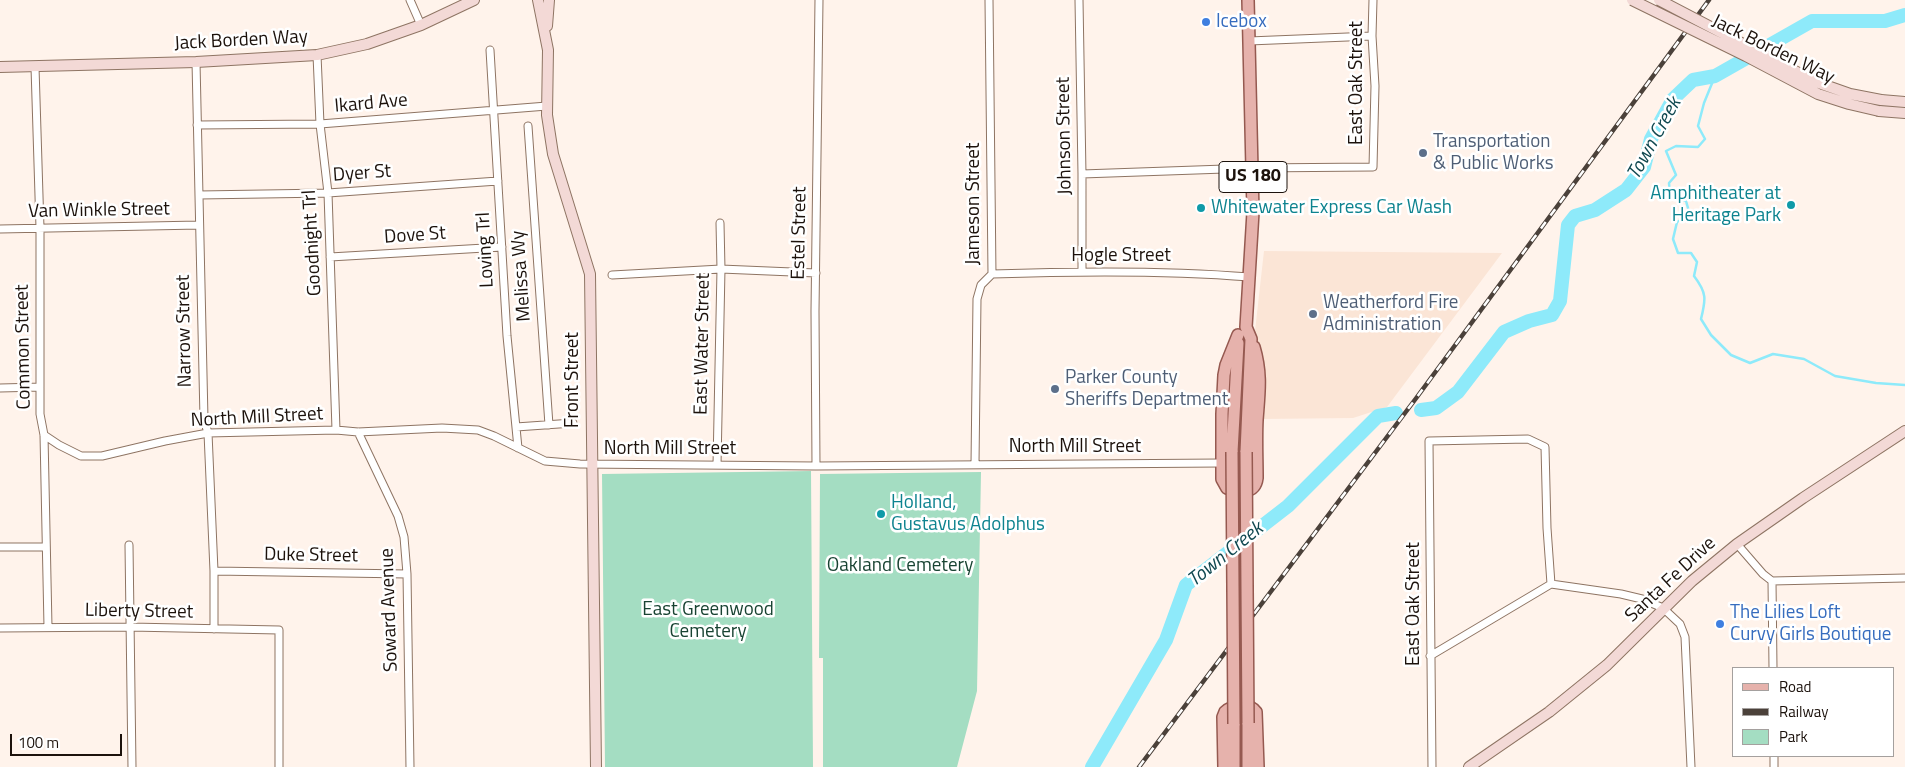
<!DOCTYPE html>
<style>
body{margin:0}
#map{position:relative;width:1905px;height:767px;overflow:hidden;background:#fff3eb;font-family:"Titillium Web",sans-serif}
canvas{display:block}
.legend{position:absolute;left:1732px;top:667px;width:162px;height:90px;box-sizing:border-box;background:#fff;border:1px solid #a4a09e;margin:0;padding:6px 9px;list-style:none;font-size:15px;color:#1c120c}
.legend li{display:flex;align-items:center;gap:10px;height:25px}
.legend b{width:25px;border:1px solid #a4a09e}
.scale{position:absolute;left:10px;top:734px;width:112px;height:22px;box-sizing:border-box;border:2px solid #1c120c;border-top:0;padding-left:6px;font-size:15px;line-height:18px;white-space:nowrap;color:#1c120c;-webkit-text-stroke:4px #fff;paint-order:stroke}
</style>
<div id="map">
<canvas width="1905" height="767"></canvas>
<ul class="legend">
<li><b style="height:6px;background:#e6b2ac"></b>Road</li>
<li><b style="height:6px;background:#4b413a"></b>Railway</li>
<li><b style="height:14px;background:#a4ddc2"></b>Park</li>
</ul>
<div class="scale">100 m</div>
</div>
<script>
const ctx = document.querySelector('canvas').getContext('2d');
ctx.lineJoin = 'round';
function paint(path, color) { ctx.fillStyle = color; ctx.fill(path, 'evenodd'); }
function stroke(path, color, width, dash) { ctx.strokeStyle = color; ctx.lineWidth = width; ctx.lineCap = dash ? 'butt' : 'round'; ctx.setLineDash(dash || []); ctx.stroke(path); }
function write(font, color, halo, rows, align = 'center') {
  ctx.font = font + ' "Titillium Web",sans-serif'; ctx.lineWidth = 5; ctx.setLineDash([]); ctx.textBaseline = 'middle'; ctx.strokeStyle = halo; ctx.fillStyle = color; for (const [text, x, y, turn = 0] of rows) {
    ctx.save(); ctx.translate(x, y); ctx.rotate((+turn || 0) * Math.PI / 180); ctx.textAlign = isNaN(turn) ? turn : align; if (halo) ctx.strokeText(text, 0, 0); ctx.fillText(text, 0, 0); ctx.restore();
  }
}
const built = new Path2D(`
 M 1264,251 L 1502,253 L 1387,407 L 1353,418 L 1261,419 L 1254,340 Z`);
const green = new Path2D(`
 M 811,471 L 813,767 L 605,767 L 602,474 Z
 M 981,472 L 977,691 L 957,767 L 823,767 L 823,658 L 819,658 L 820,474 Z`);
const stream = new Path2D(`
 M 1715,76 L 1704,103 L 1698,126 L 1705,139 L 1698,147 L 1676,146 L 1666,151 L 1676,175 L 1669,183 L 1670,195 L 1686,201 L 1690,215 L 1677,222 L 1673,239 L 1678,253 L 1691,253 L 1697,262 L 1694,276 C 1707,293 1706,299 1701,319 L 1711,335 L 1731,355 L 1750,363 L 1773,354 L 1804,359 L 1835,376 L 1876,383 L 1905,385`);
const river = new Path2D(`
 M 1421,410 L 1436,408 L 1458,392 L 1504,332 L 1529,321 L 1552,315 L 1560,301 L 1568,225 L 1575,216 L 1595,210 L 1626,190 L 1644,167 L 1651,139 L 1673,99 L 1693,80 L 1715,76 L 1812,21 L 1885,21 L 1905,15
 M 1092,767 L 1166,640 L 1186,585 L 1288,506 L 1378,416 L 1396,413`);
const street = new Path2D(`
 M 410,0 L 421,25
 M 1079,0 L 1082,174 L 1082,271
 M 1249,41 L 1372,36
 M 490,50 L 507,336 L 518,448
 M 317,55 L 320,124 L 328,193 L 336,430
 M 196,62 L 204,419 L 208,433 L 214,571 L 214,629
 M 35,67 L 40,228 L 40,414 L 44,435 L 48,627
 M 197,125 L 320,124 L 547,106
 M 528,126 L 549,425
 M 1082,174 L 1253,168 L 1373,167 L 1375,86 L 1372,36 L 1373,0
 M 199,195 L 328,193 L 498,181
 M 0,229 L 199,225
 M 330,257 L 502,247
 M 992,274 C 1078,271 1163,270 1250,277
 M 612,275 L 721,269 L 816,273
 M 0,388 L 40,387
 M 516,427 L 573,423
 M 358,432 L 398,516 L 404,537 L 407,574 L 410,767
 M 44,435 L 59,445 L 81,456 L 102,456 L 165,441 L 208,433 L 336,430 L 358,432 L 442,428 L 478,430 L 494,436 L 545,461 L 580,464 L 816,466 L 1221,463
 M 975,464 L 977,299 L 981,285 L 992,274 L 989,0
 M 717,465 L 721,269 L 720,223
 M 816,466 L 815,311 L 819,0
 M 1737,544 L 1763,574 L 1772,581 L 1905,578
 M 129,545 L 132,767
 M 0,547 L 46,547
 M 214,571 L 407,574
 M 1772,581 L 1773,668
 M 0,628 L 130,627 L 279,630 L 279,767
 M 1430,656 L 1551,584 L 1621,594 L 1642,599 L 1663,608 L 1680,624 L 1685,637 L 1691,767
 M 1774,756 L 1774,767
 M 1432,767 L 1429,441 L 1528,439 L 1545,447 L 1547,528 L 1551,584`);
const secondary = new Path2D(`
 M 538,0 L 548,50 L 547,115 L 553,154 L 590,274 L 596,767
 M 547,26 L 549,0
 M 0,67 L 196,62 L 317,55 L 367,44 L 421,25 L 474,0
 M 1881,100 L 1905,102
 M 1879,111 L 1905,113
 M 1469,767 L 1549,712 L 1607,665 L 1692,581 L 1737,544 L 1803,498 L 1905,431`);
const primary = new Path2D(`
 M 1238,335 L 1226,365 L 1224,375 L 1222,414 L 1222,479 L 1227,488 C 1239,493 1255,494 1257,478 C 1257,459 1256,439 1257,420 C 1259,393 1262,374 1254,347
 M 1232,452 L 1238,343
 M 1246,452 L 1251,339 L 1246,327 L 1253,212 L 1248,0
 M 1248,723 L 1248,767
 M 1234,724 L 1234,767
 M 1224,767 L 1223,717 L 1225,712 C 1232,705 1250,703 1256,712 L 1258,767`);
const rail = new Path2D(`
 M 1139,767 L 1417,397 L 1709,0`);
const secondaryBridge = new Path2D(`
 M 1632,0 L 1746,56 L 1818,94 L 1849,104 L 1879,111
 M 1659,0 L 1816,82 L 1850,94 L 1881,100`);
const primaryBridge = new Path2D(`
 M 1232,452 L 1234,724
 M 1246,452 L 1248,723`);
const markers = [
 [1206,22,5,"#3f7fe0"],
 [1423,153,5,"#5c6f8a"],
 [1791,205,5,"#0f9aa8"],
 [1201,208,5,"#0f9aa8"],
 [1313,314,5,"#5c6f8a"],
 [1055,389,5,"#5c6f8a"],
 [881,514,5,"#0f9aa8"],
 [1720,624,5,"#3f7fe0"]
];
const shields = [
 [1253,177,68]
];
const shieldNames = [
 ["US 180",1253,177]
];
const shopNames = [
 ["Icebox",1216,22],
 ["The Lilies Loft",1730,613],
 ["Curvy Girls Boutique",1730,635]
];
const streetNames = [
 ["Jack Borden Way",241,41,-3],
 ["Jack Borden Way",1773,50,26],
 ["East Oak Street",1357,83,-90],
 ["Ikard Ave",371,104,-5],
 ["Johnson Street",1065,136,-91],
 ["Dyer St",362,174,-4],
 ["Jameson Street",974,204,-90],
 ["Van Winkle Street",99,211,-1],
 ["Estel Street",800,233,-89],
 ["Dove St",415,236,-4],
 ["Goodnight Trl",313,243,-93],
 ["Loving Trl",486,250,-93],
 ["Hogle Street",1121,256],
 ["Melissa Wy",522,276,-94],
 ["Narrow Street",185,331,-91],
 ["East Water Street",703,344,-89],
 ["Common Street",24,347,-91],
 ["Front Street",573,380,-90],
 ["North Mill Street",257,418,-3],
 ["North Mill Street",1075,447],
 ["North Mill Street",670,449],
 ["Duke Street",311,556,1],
 ["Santa Fe Drive",1671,580,-43],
 ["East Oak Street",1414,604,-90],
 ["Soward Avenue",390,610,-92],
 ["Liberty Street",139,612,1]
];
const serviceNames = [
 ["Transportation",1433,142],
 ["& Public Works",1433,164],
 ["Weatherford Fire",1323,303],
 ["Administration",1323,325],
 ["Parker County",1065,378],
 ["Sheriffs Department",1065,400]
];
const cultureNames = [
 ["Amphitheater at",1781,194,"right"],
 ["Heritage Park",1781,216,"right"],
 ["Whitewater Express Car Wash",1211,208],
 ["Holland,",891,503],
 ["Gustavus Adolphus",891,525]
];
const parkNames = [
 ["Oakland Cemetery",900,566],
 ["East Greenwood",708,610],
 ["Cemetery",708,632]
];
const waterNames = [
 ["Town Creek",1655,139,-61],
 ["Town Creek",1226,555,-39]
];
paint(built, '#fbe5d6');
paint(green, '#a4ddc2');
stroke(stream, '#8eeafa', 2.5);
stroke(river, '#8eeafa', 14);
stroke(street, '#8e7463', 9);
stroke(secondary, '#8e7463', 12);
stroke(primary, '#955950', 14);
stroke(street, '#fff', 7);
stroke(secondary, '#f3d9d6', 10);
stroke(primary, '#e6b2ac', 11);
stroke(rail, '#4b413a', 4.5);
stroke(rail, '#fff', 2.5, [8]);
stroke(secondaryBridge, '#8e7463', 12, []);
stroke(primaryBridge, '#955950', 14, []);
stroke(secondaryBridge, '#f3d9d6', 10);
stroke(primaryBridge, '#e6b2ac', 11);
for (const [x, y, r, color] of markers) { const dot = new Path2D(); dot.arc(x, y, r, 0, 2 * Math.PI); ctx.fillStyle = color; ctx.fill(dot); stroke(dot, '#fff', 2); }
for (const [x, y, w] of shields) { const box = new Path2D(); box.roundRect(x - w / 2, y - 15.5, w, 31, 4); ctx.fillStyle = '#fff'; ctx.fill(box); stroke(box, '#1c120c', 1); }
write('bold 18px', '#1c120c', null, shieldNames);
write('19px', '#366cbe', '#fff', shopNames, 'left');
write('19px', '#1c120c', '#fff', streetNames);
write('19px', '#4e5e75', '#fff', serviceNames, 'left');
write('19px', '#0d838f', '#fff', cultureNames, 'left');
write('19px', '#184332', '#fff', parkNames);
write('italic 20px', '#114951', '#fff', waterNames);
</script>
